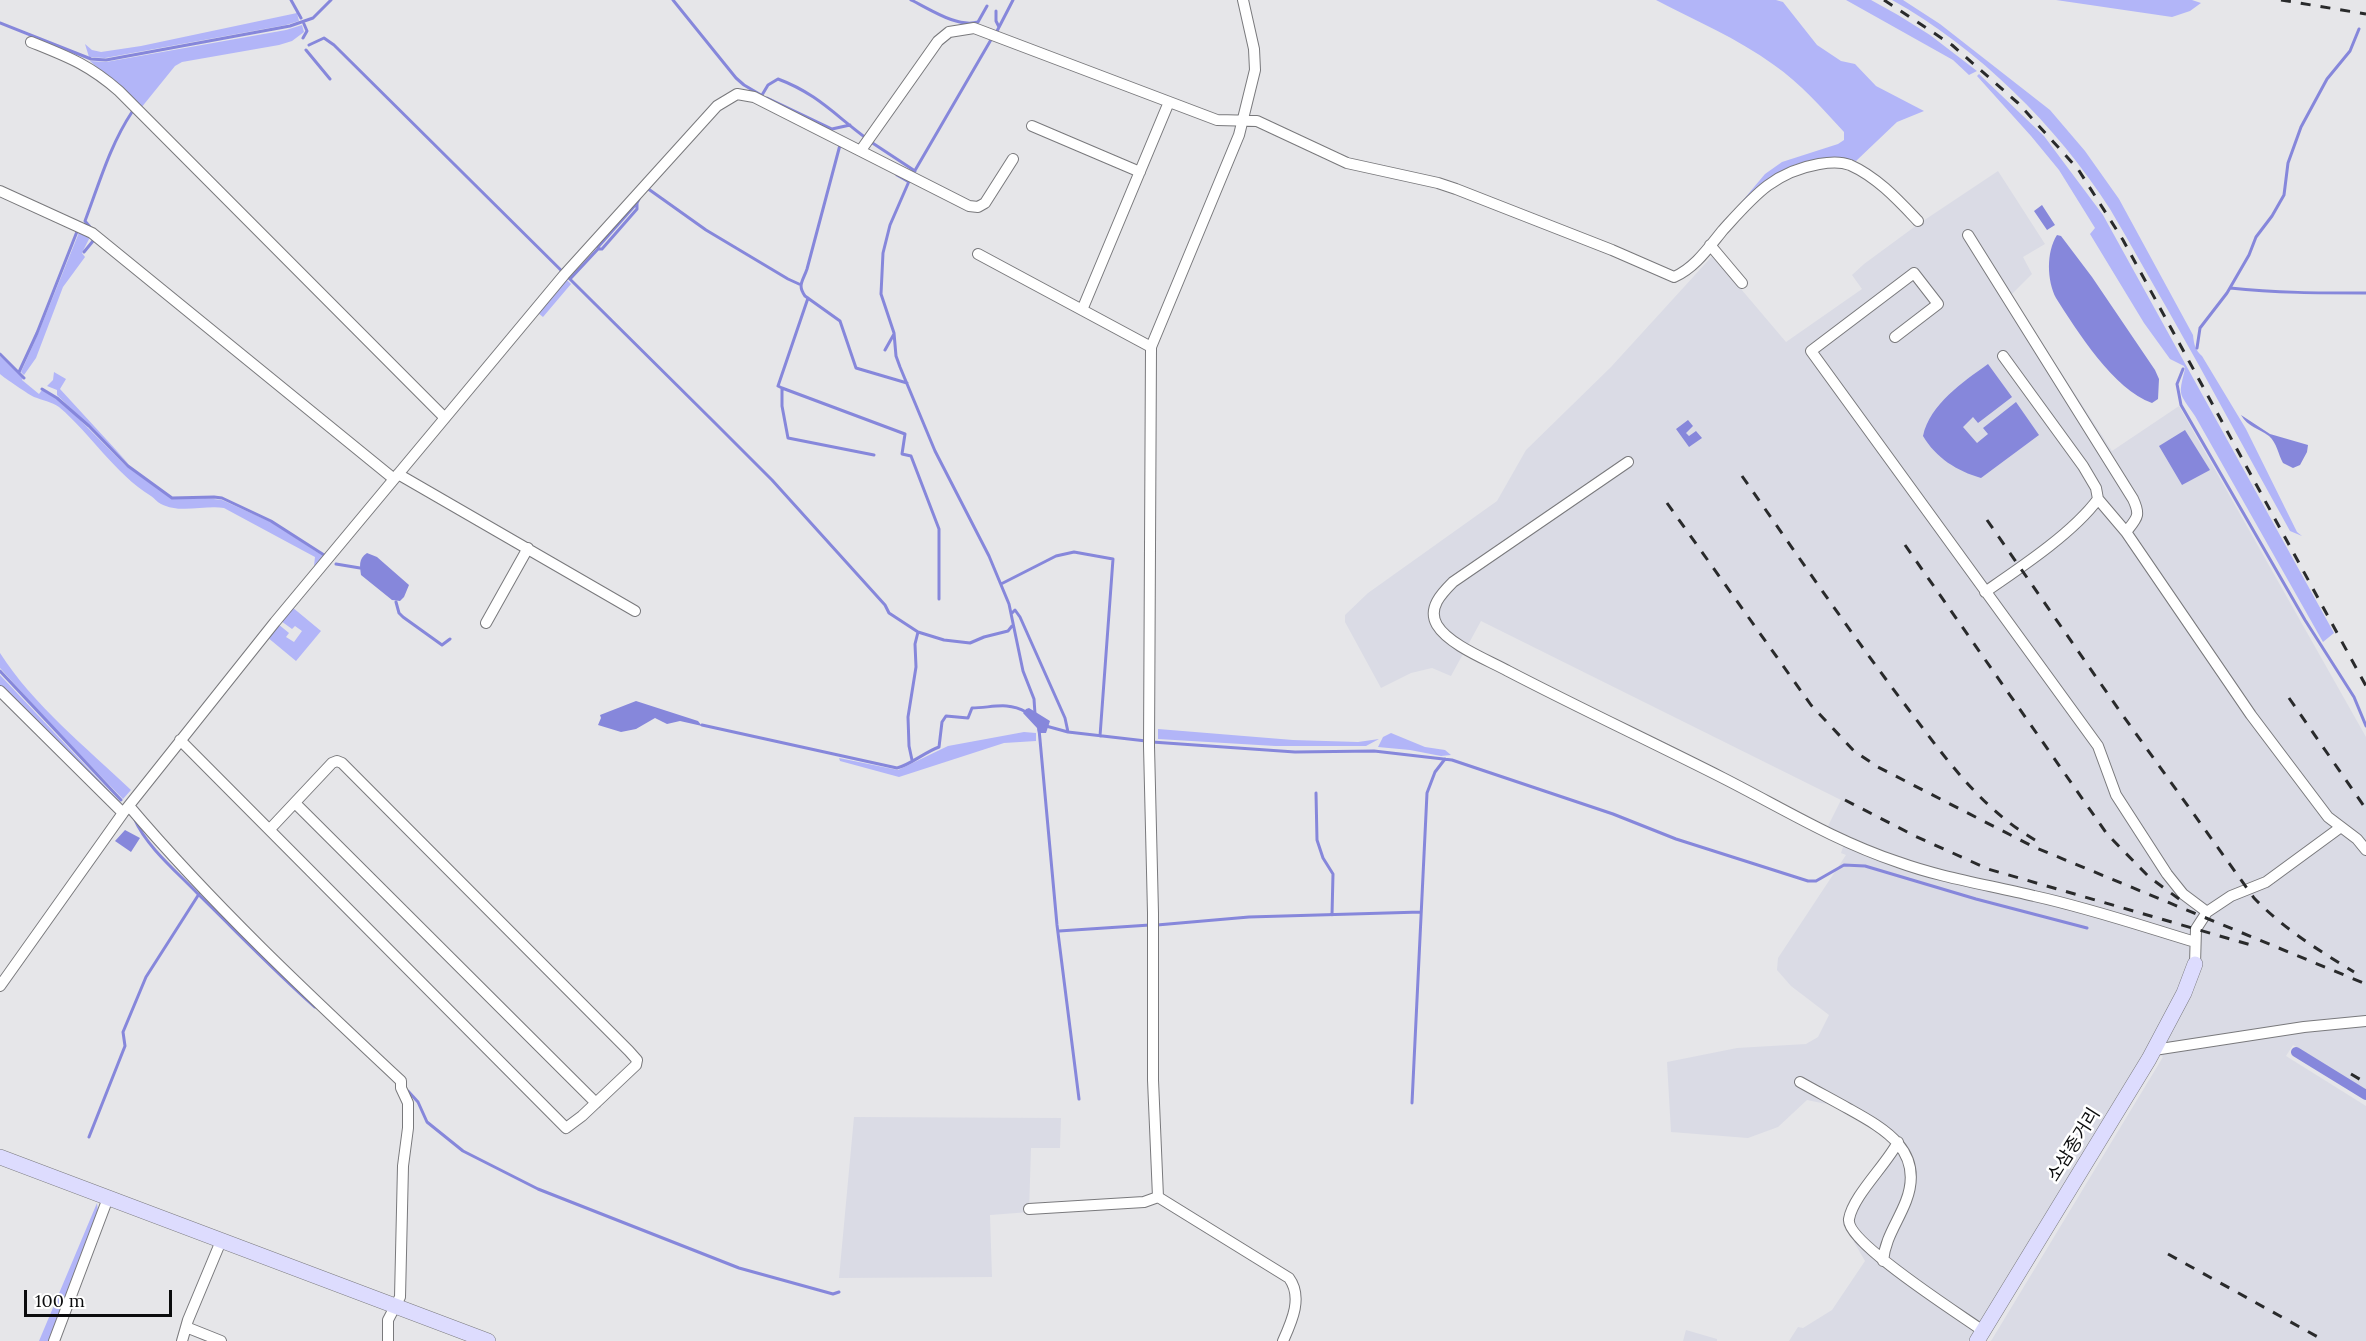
<!DOCTYPE html>
<meta charset="utf-8">
<style>
body{margin:0}
#map{position:relative;width:2366px;height:1341px;overflow:hidden;background:#e6e6e9;font-family:Lora,serif}
canvas{display:block}
.scale{position:absolute;left:24px;top:1290px;width:148px;height:27px;box-sizing:border-box;border:3px solid #0b0c0d;border-top:0;padding-left:8px;font-size:18px;line-height:21px;white-space:nowrap;color:#0b0c0d;-webkit-text-stroke:4px #fff;paint-order:stroke}
</style>
<div id="map">
<canvas width="2366" height="1341"></canvas>
<div class="scale">100 m</div>
</div>
<script>
const ctx = document.querySelector('canvas').getContext('2d');
ctx.lineJoin = 'round';
function paint(path, color) { ctx.fillStyle = color; ctx.fill(path, 'evenodd'); }
function stroke(path, color, width, dash) { ctx.strokeStyle = color; ctx.lineWidth = width; ctx.lineCap = dash ? 'butt' : 'round'; ctx.setLineDash(dash || []); ctx.stroke(path); }
function write(font, color, halo, rows, align = 'center') {
  ctx.font = font + ' Lora,"Noto Sans KR",serif'; ctx.lineWidth = 5; ctx.setLineDash([]); ctx.textBaseline = 'middle'; ctx.strokeStyle = halo; ctx.fillStyle = color; for (const [text, x, y, turn = 0] of rows) {
    ctx.save(); ctx.translate(x, y); ctx.rotate((+turn || 0) * Math.PI / 180); ctx.textAlign = isNaN(turn) ? turn : align; if (halo) ctx.strokeText(text, 0, 0); ctx.fillText(text, 0, 0); ctx.restore();
  }
}
const built = new Path2D(`
 M 1998,171 L 2045,244 L 2023,257 L 2032,274 L 2011,295 L 2112,451 L 2179,406 L 2366,737 L 2366,1090 L 2293,1045 L 2286,1056 L 2366,1106 L 2366,1341 L 1991,1341 L 2163,1057 L 2147,1048 L 1968,1341 L 1789,1341 L 1798,1327 L 1803,1328 L 1832,1310 L 1865,1261 L 1843,1223 L 1847,1206 L 1880,1167 L 1892,1141 L 1836,1106 L 1807,1100 L 1778,1127 L 1748,1138 L 1671,1132 L 1667,1062 L 1737,1048 L 1806,1044 L 1818,1037 L 1829,1015 L 1791,986 L 1777,970 L 1778,958 L 1846,855 L 1841,853 L 1846,838 L 1827,828 L 1841,800 L 1481,621 L 1451,676 L 1432,668 L 1411,673 L 1381,688 L 1345,622 L 1345,615 L 1368,593 L 1497,501 L 1526,450 L 1611,367 L 1715,253 L 1743,287 L 1741,289 L 1786,342 L 1862,289 L 1852,275 L 1864,264 L 1917,225 Z
 M 854,1117 L 1061,1118 L 1060,1148 L 1031,1148 L 1029,1212 L 990,1215 L 992,1277 L 839,1278 Z
 M 1686,1330 L 1717,1339 L 1717,1341 L 1683,1341 Z`);
const green = new Path2D(`
 M 1656,0 L 1776,0 L 1783,2 L 1817,45 L 1841,61 L 1855,64 L 1876,86 L 1924,111 L 1897,122 L 1856,161 L 1844,158 L 1810,161 L 1794,165 L 1772,177 L 1691,262 L 1765,174 L 1782,162 L 1838,144 L 1844,140 L 1844,132 C 1822,108 1800,83 1774,65 C 1737,38 1696,21 1656,0 Z
 M 1846,0 L 1871,0 L 1898,15 L 1930,35 L 1977,71 L 1969,75 L 1953,60 Z
 M 1892,0 L 1903,0 L 1940,24 L 2050,110 L 2085,151 L 2119,199 L 2193,335 C 2194,344 2195,350 2202,356 L 2246,429 L 2297,532 L 2302,536 L 2290,531 C 2249,458 2210,384 2169,312 C 2149,277 2130,243 2110,209 C 2057,126 1978,48 1892,0 Z
 M 2056,0 L 2192,0 L 2201,3 L 2190,11 L 2172,17 Z
 M 297,13 L 299,21 L 286,25 L 105,58 L 89,57 L 85,44 L 92,50 L 101,52 L 141,46 Z
 M 302,25 L 304,32 L 292,41 L 279,45 L 182,62 L 175,66 L 141,108 L 90,61 L 106,62 L 286,30 Z
 M 1979,74 L 2044,136 L 2103,215 L 2334,633 L 2323,642 L 2195,416 C 2179,392 2178,397 2185,369 L 2184,366 L 2170,359 L 2144,323 L 2090,234 L 2095,228 L 2059,170 L 2031,136 L 1977,76 Z
 M 80,230 L 90,237 L 82,253 L 85,257 L 63,287 L 36,358 L 24,375 L 21,372 L 38,334 Z
 M 566,279 L 571,284 L 543,317 L 538,313 Z
 M 0,356 L 23,378 L 22,380 L 39,394 L 42,390 L 57,399 L 68,408 L 126,466 L 172,499 L 205,498 L 222,500 L 271,522 L 323,556 L 314,566 L 315,557 L 224,508 C 204,505 180,514 161,504 C 157,502 154,498 151,496 C 114,473 92,435 59,407 C 52,402 42,400 34,397 C 31,396 3,377 0,374 Z
 M 54,372 L 66,379 L 60,389 L 128,463 L 57,395 L 57,390 L 47,386 L 53,380 Z
 M 292,607 L 321,631 L 296,661 L 267,637 L 278,624 L 289,633 L 286,637 L 294,642 L 302,631 L 295,626 L 292,629 L 281,621 Z
 M 0,653 C 34,706 86,747 131,790 L 123,799 L 54,728 L 0,668 Z
 M 0,675 L 120,802 L 118,804 L 0,686 Z
 M 1158,729 L 1293,740 L 1358,742 L 1379,739 L 1366,746 L 1275,746 L 1158,739 Z
 M 1024,732 L 1036,733 L 1036,741 L 1004,743 L 899,777 L 840,761 L 839,758 L 898,770 L 948,746 Z
 M 1391,733 L 1425,747 L 1445,750 L 1451,755 L 1441,756 L 1410,750 L 1378,747 L 1383,737 Z
 M 97,1203 L 98,1212 L 50,1341 L 39,1341 Z`);
const water = new Path2D(`
 M 2042,205 L 2055,225 L 2047,230 L 2034,211 Z
 M 2057,235 L 2061,236 L 2092,277 L 2155,370 L 2159,379 L 2158,399 L 2152,403 C 2114,390 2077,331 2056,298 C 2047,281 2046,252 2057,235 Z
 M 1988,364 L 2012,397 L 1978,423 L 1973,417 L 1963,427 L 1977,443 L 1988,434 L 1983,428 L 2016,402 L 2039,435 L 1981,478 C 1957,471 1936,458 1923,436 C 1930,404 1963,382 1988,364 Z
 M 2241,415 L 2270,434 L 2308,445 L 2307,452 L 2300,465 L 2293,468 L 2283,463 C 2278,454 2277,443 2269,436 C 2258,428 2248,427 2241,415 Z
 M 1688,420 L 1693,426 L 1686,433 L 1689,436 L 1696,431 L 1702,438 L 1689,447 L 1676,429 Z
 M 2185,430 L 2210,470 L 2182,485 L 2159,446 Z
 M 367,553 L 377,557 L 409,585 L 404,597 L 400,601 L 392,600 L 361,575 C 360,566 358,559 367,553 Z
 M 636,701 L 698,721 L 702,726 L 680,721 L 667,724 L 655,718 L 636,729 L 621,732 L 598,725 L 601,718 L 600,715 Z
 M 1029,708 L 1050,721 L 1046,733 L 1038,733 L 1037,728 L 1023,713 L 1026,709 Z
 M 125,830 L 140,838 L 131,852 L 115,841 Z`);
const stream = new Path2D(`
 M 291,0 L 301,18
 M 673,0 L 736,78 L 744,85 L 761,95
 M 911,0 C 930,9 957,28 978,22 L 987,6
 M 996,11 L 996,21 L 999,27
 M 0,23 L 91,59 L 106,60 L 290,26 L 313,18 L 331,0
 M 996,33 L 1013,0
 M 303,38 L 307,31 L 304,24
 M 992,38 L 910,179 L 890,225 L 883,253 L 881,294 L 894,333 L 896,356 L 900,367 L 935,451 L 989,556 L 1009,604 L 1023,671 L 1034,699 L 1035,714
 M 309,45 L 324,38 L 334,45 L 715,423 L 772,480 L 885,605 L 889,613 L 918,632 L 915,644 L 916,667 L 908,717 L 909,746 L 912,760
 M 306,50 L 330,79
 M 762,95 L 768,85 L 778,79 C 816,93 835,115 866,138
 M 767,98 L 832,129 L 850,125
 M 871,142 L 915,171
 M 840,145 L 807,269 C 803,281 797,285 805,296 L 840,321 L 856,368 L 907,383
 M 897,175 L 909,182
 M 647,188 L 706,230 L 788,279 L 799,284
 M 90,227 L 85,221 C 99,184 110,145 132,112
 M 598,249 L 598,247 L 637,203
 M 84,252 L 93,241 L 92,236
 M 570,279 L 598,249 L 602,249 L 637,209 L 637,203 L 639,199
 M 2230,288 C 2276,293 2320,293 2366,293
 M 808,298 L 778,386 L 782,388 L 782,406 L 788,438 L 874,455
 M 2197,348 L 2200,328 L 2227,293 L 2249,255 L 2256,237 L 2272,216 L 2284,195 L 2288,163 L 2301,127 L 2327,79 L 2350,51 L 2359,29
 M 885,350 L 894,334
 M 0,354 L 24,378
 M 2183,369 L 2177,384 L 2181,405 L 2305,620 L 2354,697 L 2366,726
 M 19,372 L 37,333 L 78,229
 M 782,388 L 905,434 L 902,454 L 911,456 L 939,529 L 939,599
 M 42,389 L 57,398 L 89,426 L 128,466 L 172,498 L 214,497 L 222,498 L 271,521 L 324,555
 M 336,564 L 360,568
 M 1001,584 L 1056,556 L 1074,552 L 1113,559 L 1100,736
 M 396,602 L 399,613 L 403,617 L 442,645 L 450,639
 M 1012,613 L 1015,610 L 1020,617 L 1065,718 L 1068,732
 M 918,632 L 944,640 L 970,643 L 984,637 L 1008,631 L 1012,626
 M 0,671 L 121,800
 M 702,725 L 897,768 C 910,765 925,752 939,747 L 942,722 L 946,716 L 968,718 L 972,708 C 991,708 1007,701 1026,712
 M 1046,726 L 1068,732 L 1146,741
 M 1039,729 L 1057,925 L 1079,1099
 M 1152,742 L 1295,752 L 1374,751 L 1452,760 L 1613,814 L 1676,839 L 1808,881 L 1816,881 L 1844,865 L 1865,866 L 1976,899 L 2087,928
 M 1316,793 L 1317,840 L 1323,858 L 1333,874 L 1332,915
 M 135,820 C 146,846 178,873 198,894 C 237,932 274,971 315,1007
 M 1157,925 L 1249,917 L 1421,912
 M 1059,931 L 1150,925
 M 408,1091 L 418,1102 L 427,1122 L 463,1151 L 538,1189 L 739,1268 L 833,1294 L 839,1292
 M 1412,1103 L 1427,793 L 1435,772 L 1445,759
 M 89,1137 L 125,1046 L 123,1032 L 146,977 L 199,894`);
const canal = new Path2D(`
 M 2296,1052 L 2366,1095`);
const street = new Path2D(`
 M 31,42 C 68,57 88,64 119,91 L 445,418
 M 1032,126 L 1140,172
 M 861,150 L 938,41 L 949,32 L 974,28 L 1217,120 L 1257,121 L 1347,163 L 1438,183 L 1456,189 L 1612,250 L 1674,277 C 1695,268 1709,247 1723,230 C 1753,197 1773,172 1819,164 C 1830,162 1840,161 1850,165 C 1877,177 1898,200 1918,221
 M 0,191 L 92,233 L 394,479
 M 1968,235 L 2133,499 C 2141,516 2137,518 2126,532
 M 1710,245 L 1742,283
 M 978,254 L 1151,347 L 1239,135 L 1255,70 L 1254,49 L 1243,0
 M 1082,310 L 1169,102
 M 1895,337 L 1938,304 L 1914,273 L 1811,351 L 2098,746 L 2116,795 L 2167,874 L 2183,894 L 2207,912
 M 1151,347 L 1149,746 L 1153,913 L 1153,1080 L 1158,1197 L 1289,1278 C 1303,1297 1292,1321 1283,1341
 M 2003,356 L 2083,466 L 2096,488 L 2098,499 L 2126,532 L 2251,715 L 2328,817 L 2357,839 L 2366,850
 M 1628,462 L 1453,582 C 1442,593 1427,608 1437,625 C 1449,645 1488,660 1508,671 C 1579,708 1652,742 1723,778 C 1782,808 1835,841 1898,862 C 1942,878 1989,885 2034,896 C 2089,908 2142,926 2195,942
 M 398,474 L 635,611
 M 1985,592 C 2020,568 2073,533 2098,499
 M 486,623 L 528,548
 M 0,691 L 123,813
 M 180,740 L 566,1128 L 582,1116 L 636,1065 L 637,1060 L 629,1051 L 342,763 L 337,761 L 332,763 L 270,829
 M 295,803 L 596,1103
 M 129,806 C 212,904 307,993 401,1081 L 401,1088 L 408,1103 L 408,1128 L 403,1166 L 400,1297 L 388,1320 L 388,1341
 M 2195,964 L 2196,929 L 2207,912 L 2231,896 L 2266,882 L 2341,827
 M 0,986 L 123,813 L 275,622 L 564,275 L 717,106 L 737,94 L 754,97 L 969,206 L 978,207 L 985,203 L 1013,159
 M 2154,1050 L 2304,1027 L 2366,1021
 M 1800,1082 C 1816,1091 1833,1100 1849,1109 C 1885,1129 1925,1151 1906,1201 C 1898,1222 1885,1238 1883,1261
 M 1898,1142 C 1886,1165 1853,1196 1849,1219 C 1845,1242 1961,1315 1983,1331
 M 1029,1209 L 1144,1202 L 1158,1197
 M 186,1327 L 221,1341
 M 54,1341 L 108,1198
 M 182,1341 L 188,1320 L 221,1241`);
const secondary = new Path2D(`
 M 0,1157 L 488,1341
 M 1977,1341 L 2149,1059 L 2184,993 L 2195,964`);
const rail = new Path2D(`
 M 1884,0 L 1952,45 L 2018,103 L 2078,169 L 2123,240 L 2366,686
 M 2281,0 L 2366,14
 M 1742,476 C 1796,553 1849,631 1906,706 C 1944,756 1980,808 2035,840
 M 1667,503 L 1811,705 L 1854,751 L 1878,767 L 2034,847 L 2366,984
 M 1987,520 L 2119,710 L 2254,898 C 2284,929 2318,950 2354,972
 M 1905,545 L 2107,834 L 2149,877 L 2186,904
 M 2289,698 L 2366,809
 M 1845,800 L 1915,836 L 1988,869 L 2258,947
 M 2351,1074 L 2366,1083
 M 2168,1254 L 2325,1341`);
const streetNames = [
 ["소삼종거리",2074,1145,-58]
];
paint(built, '#dadbe5');
paint(green, '#b2b5f8');
paint(water, '#8687db');
stroke(stream, '#8687db', 3);
stroke(canal, '#8687db', 10);
stroke(street, '#79797c', 12);
stroke(secondary, '#79797c', 16);
stroke(street, '#fff', 10);
stroke(secondary, '#dddcfe', 15);
stroke(rail, '#292a2b', 3, [10, 10]);
write('18px', '#0b0c0d', '#fff', streetNames);
</script>
